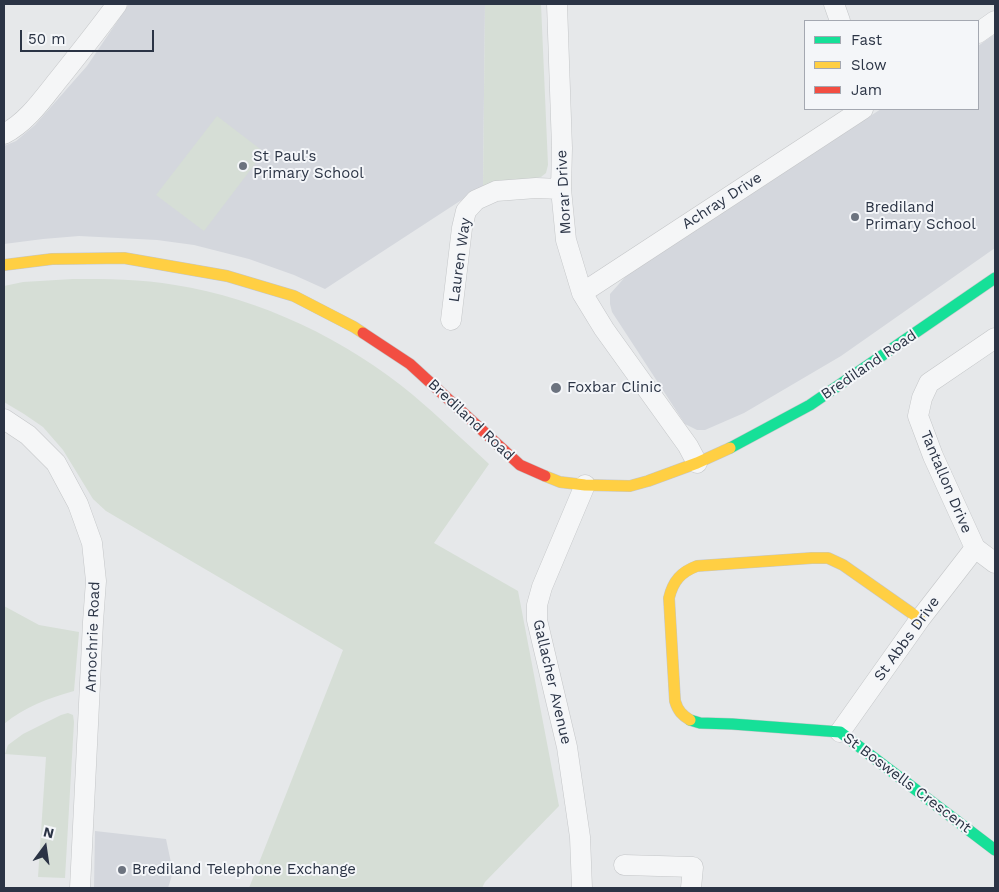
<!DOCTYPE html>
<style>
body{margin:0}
#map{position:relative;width:999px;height:892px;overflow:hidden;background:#e6e8ea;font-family:"Work Sans",sans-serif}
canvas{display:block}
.frame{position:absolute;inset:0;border:5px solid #2b3445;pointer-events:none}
.legend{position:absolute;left:804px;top:20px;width:175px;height:90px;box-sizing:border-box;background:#f4f6f9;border:1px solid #a4a8b1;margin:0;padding:6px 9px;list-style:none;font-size:15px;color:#2b3445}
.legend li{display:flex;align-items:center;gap:10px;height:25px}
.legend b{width:25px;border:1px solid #a4a8b1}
.north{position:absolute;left:20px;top:822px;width:50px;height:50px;-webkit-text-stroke:4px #f4f6f9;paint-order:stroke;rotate:14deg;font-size:14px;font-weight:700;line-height:20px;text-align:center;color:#2b3445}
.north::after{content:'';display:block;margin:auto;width:18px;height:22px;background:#2b3445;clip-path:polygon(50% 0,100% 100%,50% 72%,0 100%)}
.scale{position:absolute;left:20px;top:30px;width:134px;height:22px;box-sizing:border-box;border:2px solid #2b3445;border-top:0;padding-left:6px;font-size:15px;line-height:18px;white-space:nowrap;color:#2b3445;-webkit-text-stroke:4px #f4f6f9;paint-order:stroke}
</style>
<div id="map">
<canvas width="999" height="892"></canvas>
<div class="frame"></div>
<ul class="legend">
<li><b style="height:6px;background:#16e098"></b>Fast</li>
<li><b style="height:6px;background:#ffcf43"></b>Slow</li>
<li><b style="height:6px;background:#f24e42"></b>Jam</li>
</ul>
<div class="north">N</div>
<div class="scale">50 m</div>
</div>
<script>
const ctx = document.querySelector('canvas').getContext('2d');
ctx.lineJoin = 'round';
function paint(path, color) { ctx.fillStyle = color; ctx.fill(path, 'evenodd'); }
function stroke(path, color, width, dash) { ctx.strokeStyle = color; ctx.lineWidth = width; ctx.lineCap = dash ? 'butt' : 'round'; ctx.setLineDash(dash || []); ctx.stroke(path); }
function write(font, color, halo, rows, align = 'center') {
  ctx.font = font + ' "Work Sans",sans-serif'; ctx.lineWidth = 4; ctx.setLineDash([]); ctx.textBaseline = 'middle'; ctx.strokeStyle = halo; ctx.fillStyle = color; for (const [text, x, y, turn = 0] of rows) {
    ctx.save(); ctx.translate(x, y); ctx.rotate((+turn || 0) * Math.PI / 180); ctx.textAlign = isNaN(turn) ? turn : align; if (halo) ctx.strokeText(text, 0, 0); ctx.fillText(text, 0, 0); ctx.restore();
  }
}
const built = new Path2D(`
 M 129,4 L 485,4 L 483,186 L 325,289 L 294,275 L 249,259 L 194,245 L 157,240 L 79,236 L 43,239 L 4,244 L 4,146 L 16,141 L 35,125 L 87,66 Z
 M 995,34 L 995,248 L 841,356 L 744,413 L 705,430 L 697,430 L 685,424 L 612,312 L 610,304 L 610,294 L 626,276 L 881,109 L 978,109 L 978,46 Z
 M 95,831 L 166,839 L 173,872 L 168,888 L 94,888 Z`);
const green = new Path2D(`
 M 485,4 L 541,4 L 548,165 L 546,173 L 541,177 L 483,186 Z
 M 217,116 L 264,152 L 204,231 L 156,195 Z
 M 73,279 C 107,279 141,279 175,285 C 260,298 347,340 413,395 C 439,417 464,441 489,464 L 434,543 L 518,591 L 559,806 L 485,882 L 482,888 L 249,888 L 343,650 L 106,511 L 93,499 L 63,450 L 43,427 L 24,414 L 4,402 L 4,286 L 23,282 Z
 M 4,606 L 39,625 L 79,632 L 74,691 C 49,698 24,707 4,724 Z
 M 68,713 L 73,715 L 74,722 L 65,878 L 38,877 L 46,757 L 5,754 L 8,745 L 23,734 L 61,715 Z`);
const street = new Path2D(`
 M 557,4 L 562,148 L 561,189 L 566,240 L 582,293 L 604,329 L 688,446 L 697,463
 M 834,4 L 840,21
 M 978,33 L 995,21
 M 4,134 C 27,122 42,100 58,80 C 78,55 98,30 117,4
 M 582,293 L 863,109
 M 451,320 L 462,228 L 466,211 L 476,200 L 496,191 L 536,188 L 561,189
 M 995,338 L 929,383 L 922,398 L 918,416 L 933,456 L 975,548 L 995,563
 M 4,419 L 28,435 L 56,463 L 78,504 L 92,543 L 96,581 L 93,622 L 80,888
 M 840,732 L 920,619 L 975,548
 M 624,865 L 693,867 L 691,888
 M 582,888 L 580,837 L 567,747 L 537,620 L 537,605 L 542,587 L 585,485`);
const fast = new Path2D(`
 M 730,448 L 810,405 L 995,278
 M 690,720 L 700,723 L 732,724 L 840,732 L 995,850`);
const slow = new Path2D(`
 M 4,265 L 52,259 L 124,258 L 227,276 L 294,296 L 354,327 L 363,333
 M 545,476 L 560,482 L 585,485 L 630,486 L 648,481 L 697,463 L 730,448
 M 690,720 C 682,715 678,711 675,701 L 669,598 C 673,581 681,572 697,566 L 812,558 L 828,558 L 843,565 L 920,619`);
const jam = new Path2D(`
 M 363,333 L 410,364 L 520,465 L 545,476`);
const markers = [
 [243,166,5,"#6c737f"],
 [855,217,5,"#6c737f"],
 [556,388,6,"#6c737f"],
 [122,870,5,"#6c737f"]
];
const poiNames = [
 ["St Paul's",253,157],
 ["Primary School",253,174],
 ["Brediland",865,208],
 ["Primary School",865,225],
 ["Foxbar Clinic",567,388],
 ["Brediland Telephone Exchange",132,870]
];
const streetNames = [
 ["Morar Drive",564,192,-93],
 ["Achray Drive",722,201,-33],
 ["Lauren Way",460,260,-82],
 ["Brediland Road",869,365,-34],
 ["Brediland Road",471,420,43],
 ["Tantallon Drive",946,482,67],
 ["Amochrie Road",93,637,-88],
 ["St Abbs Drive",907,639,-54],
 ["Gallacher Avenue",552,682,77],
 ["St Boswells Crescent",907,783,37]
];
paint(built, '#d4d7dd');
paint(green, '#d6ded6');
stroke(street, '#c4c6c8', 21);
stroke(fast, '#c4c6c8', 12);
stroke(slow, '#c4c6c8', 12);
stroke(jam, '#c4c6c8', 12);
stroke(street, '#f5f6f7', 20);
stroke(fast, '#16e098', 11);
stroke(slow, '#ffcf43', 11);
stroke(jam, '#f24e42', 11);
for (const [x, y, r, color] of markers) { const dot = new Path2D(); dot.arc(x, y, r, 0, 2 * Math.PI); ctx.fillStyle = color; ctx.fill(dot); stroke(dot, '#f4f6f9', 2); }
write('15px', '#2b3445', '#f4f6f9', poiNames, 'left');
write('15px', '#2b3445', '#f4f6f9', streetNames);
</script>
